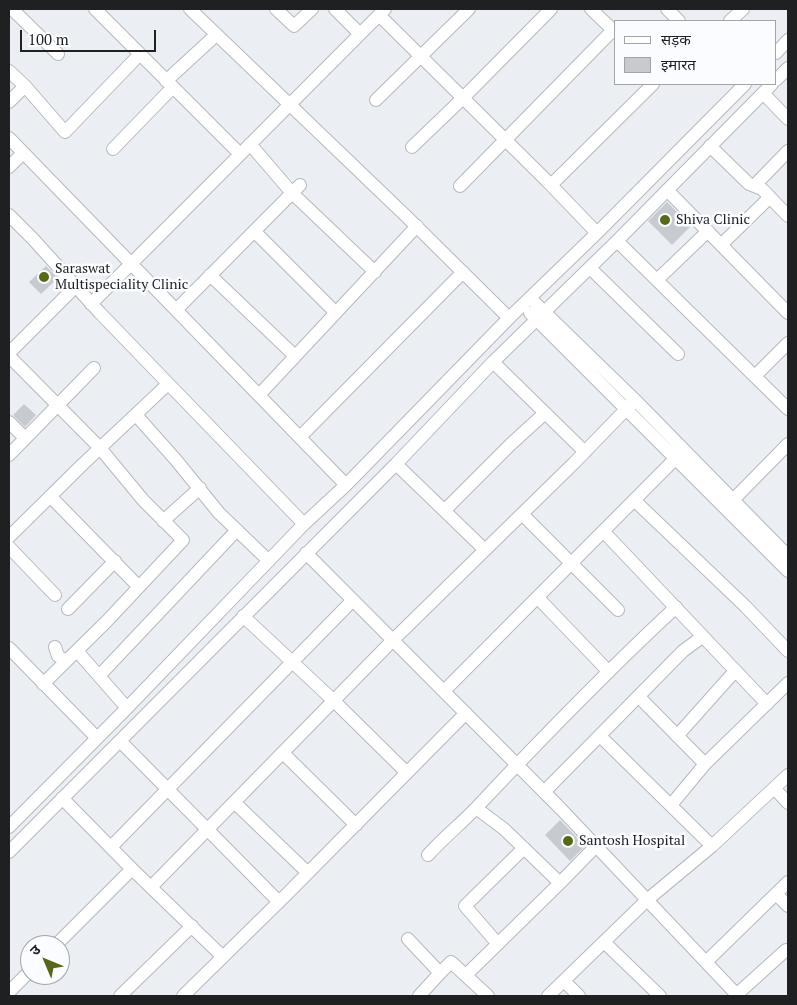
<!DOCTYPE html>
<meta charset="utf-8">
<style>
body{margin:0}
#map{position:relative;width:797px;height:1005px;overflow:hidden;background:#ebeff4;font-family:"PT Serif","Noto Sans Devanagari",serif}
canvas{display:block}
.frame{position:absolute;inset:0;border:10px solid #1e2021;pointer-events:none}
.legend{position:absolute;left:614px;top:20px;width:162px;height:65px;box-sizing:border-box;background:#fafcff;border:1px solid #a2a4a6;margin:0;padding:6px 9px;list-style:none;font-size:15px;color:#1e2021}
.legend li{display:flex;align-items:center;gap:10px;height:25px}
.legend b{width:25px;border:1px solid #a2a4a6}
.north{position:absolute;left:20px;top:935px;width:50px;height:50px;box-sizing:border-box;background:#fafcff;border:1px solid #a2a4a6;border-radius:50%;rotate:315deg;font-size:14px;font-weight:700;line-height:20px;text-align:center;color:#1e2021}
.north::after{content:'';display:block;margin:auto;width:18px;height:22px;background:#576915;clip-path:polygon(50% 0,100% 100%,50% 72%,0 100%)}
.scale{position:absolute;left:20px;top:30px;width:136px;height:22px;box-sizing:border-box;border:2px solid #1e2021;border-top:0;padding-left:6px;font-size:15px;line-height:18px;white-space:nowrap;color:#1e2021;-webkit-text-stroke:4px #fafcff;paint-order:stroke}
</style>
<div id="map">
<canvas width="797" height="1005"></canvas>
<div class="frame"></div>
<ul class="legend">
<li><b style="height:6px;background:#fff"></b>सड़क</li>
<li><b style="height:14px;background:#c7cbd0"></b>इमारत</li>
</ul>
<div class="north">उ</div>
<div class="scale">100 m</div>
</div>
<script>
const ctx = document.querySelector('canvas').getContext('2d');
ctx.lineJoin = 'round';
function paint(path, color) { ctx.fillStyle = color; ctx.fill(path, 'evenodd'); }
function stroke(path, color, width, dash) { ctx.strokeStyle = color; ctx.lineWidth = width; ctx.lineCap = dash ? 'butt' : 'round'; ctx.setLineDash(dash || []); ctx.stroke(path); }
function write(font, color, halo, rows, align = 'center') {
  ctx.font = font + ' "PT Serif",serif'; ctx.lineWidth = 5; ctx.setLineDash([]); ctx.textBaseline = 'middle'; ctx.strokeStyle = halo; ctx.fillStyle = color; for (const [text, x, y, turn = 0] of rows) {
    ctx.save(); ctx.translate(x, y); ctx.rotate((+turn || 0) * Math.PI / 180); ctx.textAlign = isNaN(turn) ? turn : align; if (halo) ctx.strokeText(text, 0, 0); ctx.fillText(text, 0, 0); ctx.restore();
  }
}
const building = new Path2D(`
 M 667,202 L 691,226 L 672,245 L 648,221 Z
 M 46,266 L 58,278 L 41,294 L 29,282 Z
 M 24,404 L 36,415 L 25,427 L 13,415 Z
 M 560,820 L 585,846 L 570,861 L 545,835 Z`);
const minor = new Path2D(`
 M 12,9 L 58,54
 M 95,9 L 240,154
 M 190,9 L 408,218 L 509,318
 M 276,9 L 294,26 L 312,9
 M 335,9 L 360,34
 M 591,9 L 616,33
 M 667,9 L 679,21
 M 379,15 L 548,182 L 597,233
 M 730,21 L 743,9
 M 776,53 L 788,40
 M 9,71 L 25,86 L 65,132 L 140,54
 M 776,80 L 788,68
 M 166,81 L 216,35
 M 763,93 L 788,119
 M 376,100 L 469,9
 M 9,102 L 25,86
 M 9,138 L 346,485
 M 250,144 L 292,193 L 375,272
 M 710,146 L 749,184 L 762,189 L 788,216
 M 412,147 L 463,98 L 551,9
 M 113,149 L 173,87
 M 9,167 L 23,153
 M 551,185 L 653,84
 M 460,186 L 613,30
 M 754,186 L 788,151
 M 667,190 L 788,313
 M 9,215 L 33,239 L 100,313 L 304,524
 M 254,231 L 336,313
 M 617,241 L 788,409
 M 721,245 L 770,197
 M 590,268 L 678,354
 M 210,275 L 295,356
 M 658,279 L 708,231
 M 530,298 L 635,400 L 788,556
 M 91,304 L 385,9
 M 176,310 L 300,185
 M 530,313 L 788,571
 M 9,353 L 76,286
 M 9,356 L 100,448 L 143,500 L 183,540 L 107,621 L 43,684
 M 493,362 L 585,452
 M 755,376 L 788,343
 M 259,395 L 417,226
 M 136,415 L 176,460 L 219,513 L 269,561
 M 9,422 L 25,438
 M 300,437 L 463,272
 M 9,455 L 94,368
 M 396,464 L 485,550
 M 50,496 L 138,586
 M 634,500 L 745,606 L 788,651
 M 733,500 L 788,444
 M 445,510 L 511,444 L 545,413
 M 522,514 L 618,610
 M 163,521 L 200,488
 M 603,531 L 767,704
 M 9,537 L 83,464 L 168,384
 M 9,547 L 55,595
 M 306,553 L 561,809 L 738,996
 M 538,598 L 609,672
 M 68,609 L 115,561
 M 243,616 L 334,701 L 407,773
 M 55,647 L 58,656 L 66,661
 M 9,648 L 96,737
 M 77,651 L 127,708
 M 99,676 L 237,530
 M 444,691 L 680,454
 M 639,697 L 705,764 L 788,683
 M 600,736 L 712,846 L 788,775
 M 677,736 L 735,671
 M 120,741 L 279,902
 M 283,753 L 356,825
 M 774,788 L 788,803
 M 544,792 L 683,651 L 702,637
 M 234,802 L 308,873
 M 671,805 L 705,764
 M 9,827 L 127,708 L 304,524 L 346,485 L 509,318 L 597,233 L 745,84
 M 111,847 L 353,600
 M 9,852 L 396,464 L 493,362 L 617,241 L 772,84
 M 428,855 C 443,838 461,824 477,807 C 541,739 607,671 676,607
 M 132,869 L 223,957
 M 560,883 L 596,846
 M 151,887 L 393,640 L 574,463 L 635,400
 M 776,894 L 788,906
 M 408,939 L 440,973 L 419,996
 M 604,942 L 660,996
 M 498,944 L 465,906 L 524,848
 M 56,945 L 132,869 L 62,798
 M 706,962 L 788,882
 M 440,973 L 451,962 L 488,996
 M 466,975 L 560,883 L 504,829 L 476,808
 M 564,981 L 579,996
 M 9,992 L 30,971
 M 120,996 L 192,926
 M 183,996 L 287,894 L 466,713
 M 548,996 L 647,900 L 712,846
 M 735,996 L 786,950`);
const markers = [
 [665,220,6,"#576915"],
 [44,277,6,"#576915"],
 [568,841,6,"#576915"]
];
const poiNames = [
 ["Shiva Clinic",676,220],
 ["Saraswat",55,269],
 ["Multispeciality Clinic",55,285],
 ["Santosh Hospital",579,841]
];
paint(building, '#c7cbd0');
stroke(minor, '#b5b9be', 14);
stroke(minor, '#fff', 12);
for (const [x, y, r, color] of markers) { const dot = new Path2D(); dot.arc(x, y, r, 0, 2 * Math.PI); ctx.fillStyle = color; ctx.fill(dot); stroke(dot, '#fafcff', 2); }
write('14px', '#1e2021', '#fafcff', poiNames, 'left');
</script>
